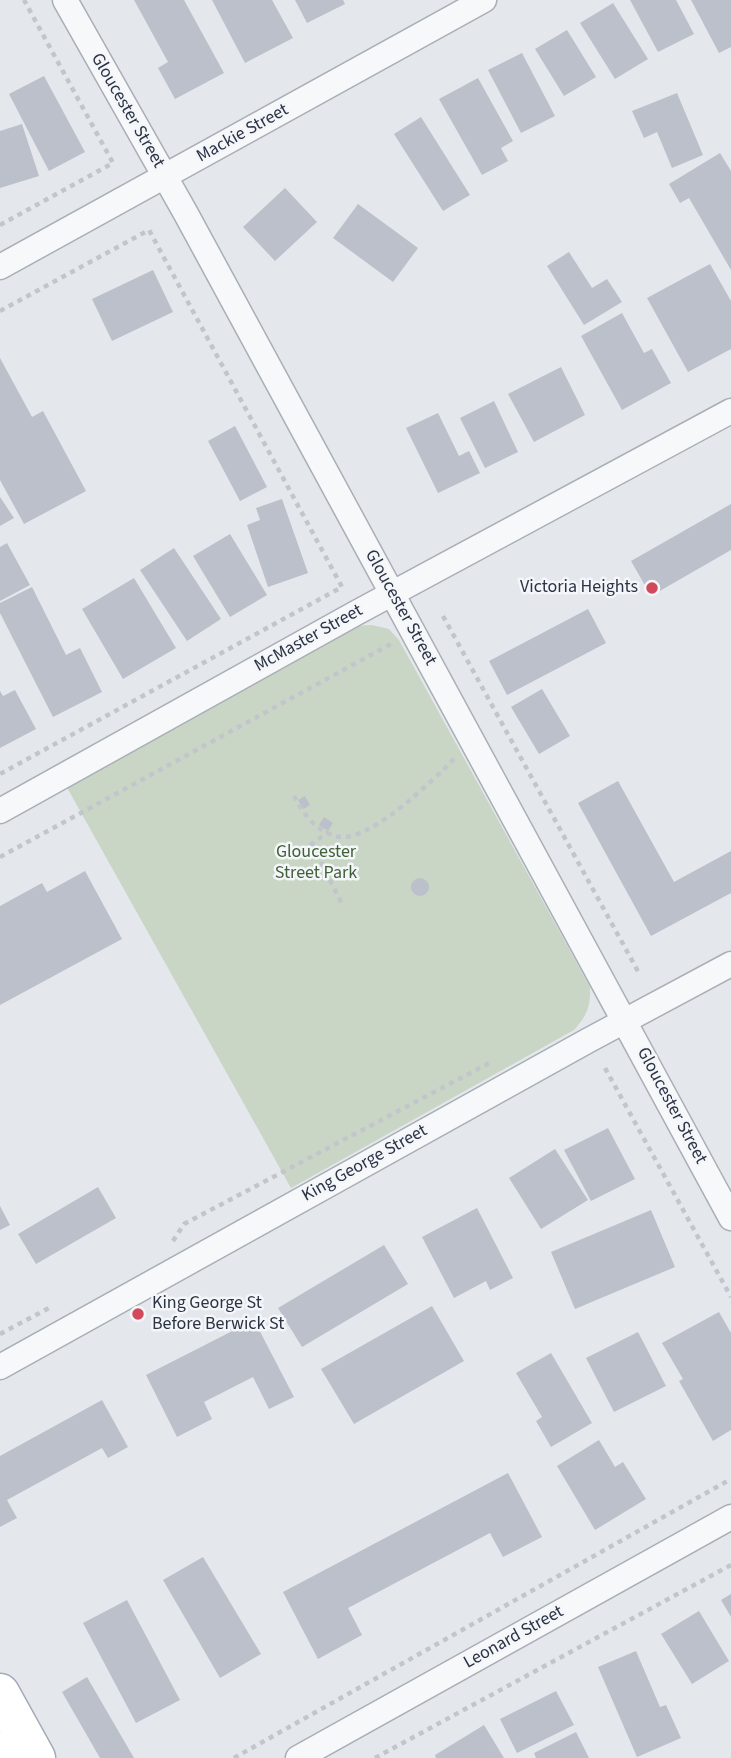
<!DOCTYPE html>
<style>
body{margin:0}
canvas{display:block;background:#e4e7ec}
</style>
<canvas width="731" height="1758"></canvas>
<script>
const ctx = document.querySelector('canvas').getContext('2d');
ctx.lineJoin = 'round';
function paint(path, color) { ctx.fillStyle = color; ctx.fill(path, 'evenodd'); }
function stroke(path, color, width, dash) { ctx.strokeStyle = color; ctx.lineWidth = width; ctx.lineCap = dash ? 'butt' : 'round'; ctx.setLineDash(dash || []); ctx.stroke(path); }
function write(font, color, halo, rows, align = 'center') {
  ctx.font = font + ' "Source Sans 3",sans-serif'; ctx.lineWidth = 5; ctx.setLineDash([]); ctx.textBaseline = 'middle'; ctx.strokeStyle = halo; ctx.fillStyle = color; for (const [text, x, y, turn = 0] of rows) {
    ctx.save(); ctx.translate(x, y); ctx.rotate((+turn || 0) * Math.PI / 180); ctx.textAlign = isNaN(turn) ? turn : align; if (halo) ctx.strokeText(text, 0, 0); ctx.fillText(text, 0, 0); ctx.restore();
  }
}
const green = new Path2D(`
 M 372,625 L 389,629 L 399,640 L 590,987 C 591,1005 587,1016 574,1030 L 291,1188 L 65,784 L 355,626 Z`);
const building = new Path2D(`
 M 134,0 L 184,0 L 224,73 L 175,99 L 158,68 L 168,62 Z
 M 212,0 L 272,0 L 293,38 L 245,63 Z
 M 295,0 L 343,0 L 345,4 L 307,23 Z
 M 630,0 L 676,0 L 694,34 L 658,52 Z
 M 691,0 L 731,0 L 731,47 L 719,53 Z
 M 613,3 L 648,59 L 615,79 L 580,23 Z
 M 567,30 L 596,77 L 564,96 L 535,49 Z
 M 522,53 L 555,116 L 521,133 L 488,70 Z
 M 44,76 L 85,152 L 49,171 L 9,94 Z
 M 478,78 L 513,141 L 501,148 L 508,161 L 482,175 L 439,99 Z
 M 677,93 L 703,155 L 672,168 L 657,132 L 644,138 L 632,111 Z
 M 421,117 L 470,195 L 443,211 L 394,134 Z
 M 22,124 L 39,176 L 0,188 L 0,131 Z
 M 720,153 L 731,171 L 731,270 L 689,198 L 680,203 L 669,184 Z
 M 285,188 L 317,222 L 275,261 L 243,227 Z
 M 358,204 L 418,248 L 393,282 L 333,238 Z
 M 569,252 L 592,288 L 607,279 L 622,302 L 584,325 L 547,266 Z
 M 710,264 L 731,301 L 731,349 L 688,372 L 647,298 Z
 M 153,270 L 173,312 L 112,341 L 92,299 Z
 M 622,313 L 644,353 L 652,349 L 671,383 L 622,410 L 581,336 Z
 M 0,358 L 32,417 L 43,411 L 86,491 L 24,524 L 0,480 Z
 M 561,367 L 585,415 L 534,442 L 508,394 Z
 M 494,401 L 518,452 L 485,468 L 460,418 Z
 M 438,413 L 459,456 L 469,451 L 480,473 L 438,493 L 406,428 Z
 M 235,426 L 267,487 L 240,501 L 208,441 Z
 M 0,497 L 14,518 L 0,526 Z
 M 282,499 L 308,573 L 268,587 L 247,525 L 260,520 L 256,508 Z
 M 731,504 L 731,550 L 651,596 L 631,561 Z
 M 230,534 L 267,595 L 230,617 L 193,556 Z
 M 7,543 L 30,585 L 0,601 L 0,547 Z
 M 174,548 L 221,619 L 187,641 L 140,570 Z
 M 134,578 L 176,648 L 123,679 L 82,609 Z
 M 32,587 L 66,655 L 80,648 L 102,692 L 53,717 L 0,613 L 0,603 Z
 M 588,609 L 606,643 L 507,695 L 489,661 Z
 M 542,689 L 570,736 L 539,754 L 511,707 Z
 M 15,690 L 36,729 L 0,748 L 0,691 L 3,696 Z
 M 618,781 L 674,882 L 731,851 L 731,893 L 651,936 L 578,803 Z
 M 305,796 L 310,805 L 303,809 L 298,800 Z
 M 324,817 L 333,823 L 328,831 L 319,825 Z
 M 85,871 L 122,939 L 0,1005 L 0,906 L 42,883 L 47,892 Z
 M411 887a9 9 0 1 1 18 0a9 9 0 1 1-18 0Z
 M 608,1128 L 635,1179 L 591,1201 L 564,1150 Z
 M 555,1149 L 588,1200 L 541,1229 L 509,1178 Z
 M 98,1187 L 116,1218 L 36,1264 L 18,1234 Z
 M 0,1206 L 10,1225 L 0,1230 Z
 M 477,1208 L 513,1278 L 490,1290 L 486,1281 L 454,1298 L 422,1237 Z
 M 651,1210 L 675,1267 L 575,1309 L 551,1252 Z
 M 384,1245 L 408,1284 L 302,1347 L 278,1308 Z
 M 432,1306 L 464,1361 L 354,1424 L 321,1369 Z
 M 719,1312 L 731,1333 L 731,1430 L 713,1441 L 679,1381 L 683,1379 L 662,1343 Z
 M 254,1320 L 294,1397 L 269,1409 L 253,1377 L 204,1402 L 212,1419 L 177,1437 L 146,1375 Z
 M 638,1332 L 666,1386 L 614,1412 L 586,1358 Z
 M 551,1353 L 592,1423 L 551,1447 L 536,1421 L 542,1417 L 516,1373 Z
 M 102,1400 L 128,1447 L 108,1458 L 102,1448 L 7,1500 L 17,1518 L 0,1527 L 0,1456 Z
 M 599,1440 L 615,1467 L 623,1462 L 646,1499 L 595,1530 L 557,1466 Z
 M 508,1473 L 542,1537 L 503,1557 L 490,1533 L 348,1608 L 362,1635 L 318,1659 L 283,1592 Z
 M 203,1557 L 261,1654 L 220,1678 L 163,1580 Z
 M 731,1594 L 731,1617 L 721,1600 Z
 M 127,1600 L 180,1700 L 136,1723 L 83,1623 Z
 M 699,1611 L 729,1661 L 692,1684 L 661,1634 Z
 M 636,1651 L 660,1707 L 666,1705 L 681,1738 L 637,1757 L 598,1667 Z
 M 87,1677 L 134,1758 L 100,1758 L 62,1692 Z
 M 556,1691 L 574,1725 L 517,1753 L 500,1719 Z
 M 484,1725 L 504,1758 L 436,1758 L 435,1755 Z
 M 576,1732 L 589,1758 L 536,1758 L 534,1753 Z`);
const path = new Path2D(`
 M 0,225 L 113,163 L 24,0
 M 0,311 L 149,230 L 342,587 L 0,774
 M 443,616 L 640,975
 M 294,796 C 303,814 319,835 341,837 C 373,839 432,781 454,759
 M 312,844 L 343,906
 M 0,857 L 391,644
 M 294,857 L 328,832
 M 605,1068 L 731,1297
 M 173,1241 L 184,1224 L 493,1061
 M 0,1334 L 49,1308
 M 234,1758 L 731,1479
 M 375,1758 L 731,1565`);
const street = new Path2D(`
 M 65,0 L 185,212 L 731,1218
 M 0,267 L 484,0
 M 0,811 L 356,613 L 731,411
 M 0,1367 L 589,1040 L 731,964
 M 298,1758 L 731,1517`);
const primary = new Path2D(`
 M 0,1693 L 36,1758
 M 0,1752 L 3,1758`);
const markers = [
 [652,588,7,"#d1495b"],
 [138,1314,7,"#d1495b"]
];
const streetNames = [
 ["Gloucester Street",127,111,60],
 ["Mackie Street",243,134,-29],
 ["Gloucester Street",400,608,61],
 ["McMaster Street",309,639,-29],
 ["Gloucester Street",671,1106,62],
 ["King George Street",365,1164,-29],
 ["Leonard Street",514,1638,-29]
];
const poiNames = [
 ["Victoria Heights",638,588],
 ["King George St",152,1304,"left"],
 ["Before Berwick St",152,1325,"left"]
];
const parkNames = [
 ["Gloucester",316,853],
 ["Street Park",316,874]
];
paint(green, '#c9d6c5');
paint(building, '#bbc0ca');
stroke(street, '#a9aeb7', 27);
stroke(primary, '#a3abb8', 41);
stroke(path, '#c2c5cb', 4.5, [5, 5]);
stroke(street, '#f7f8fa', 24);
stroke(primary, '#fff', 38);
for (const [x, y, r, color] of markers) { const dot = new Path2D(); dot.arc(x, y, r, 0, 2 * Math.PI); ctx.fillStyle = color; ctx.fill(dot); stroke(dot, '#f4f6f9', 2.5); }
write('18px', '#2b3445', '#f4f6f9', streetNames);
write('18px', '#2b3445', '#f4f6f9', poiNames, 'right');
write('18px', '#3f6138', '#f4f6f9', parkNames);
</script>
